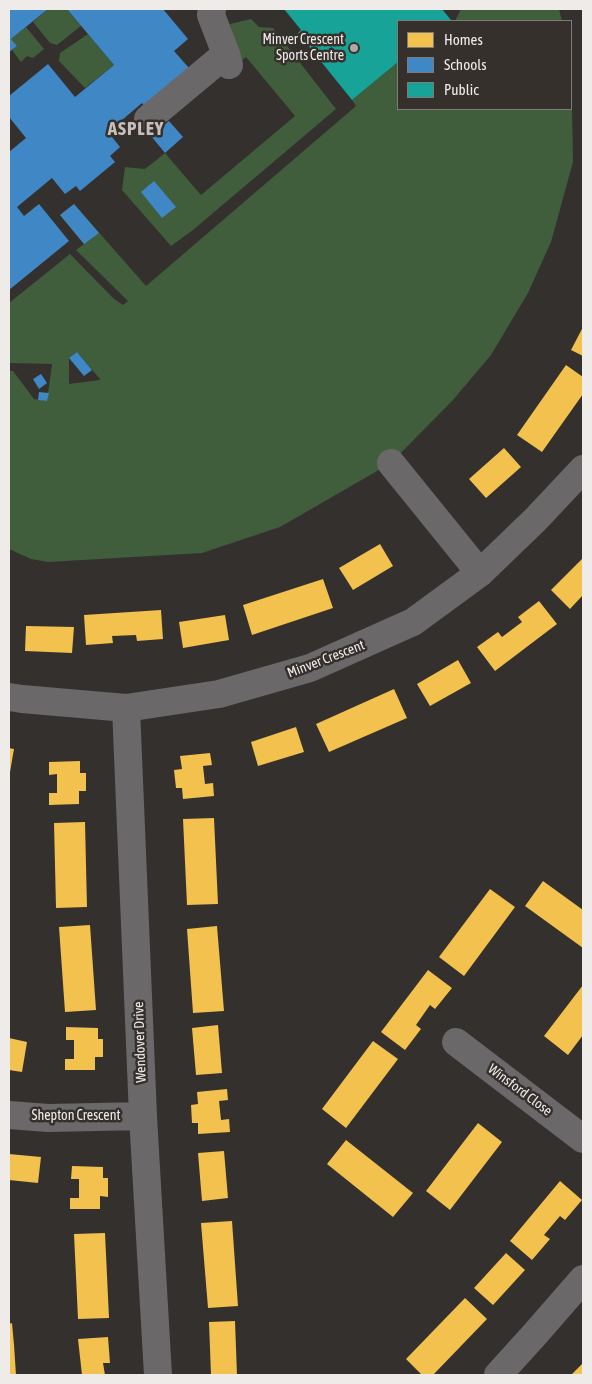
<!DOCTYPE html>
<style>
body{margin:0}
#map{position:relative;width:592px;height:1384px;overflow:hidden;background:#33302e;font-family:"Asap Condensed",sans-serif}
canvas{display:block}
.frame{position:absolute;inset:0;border:10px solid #efebe9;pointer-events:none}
.legend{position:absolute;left:397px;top:20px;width:175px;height:90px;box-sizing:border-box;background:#35302c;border:1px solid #7f7b78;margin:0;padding:6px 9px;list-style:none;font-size:15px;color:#efebe9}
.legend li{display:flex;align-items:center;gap:10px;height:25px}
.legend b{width:25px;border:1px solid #7f7b78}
</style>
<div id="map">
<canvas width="592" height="1384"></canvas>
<div class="frame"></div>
<ul class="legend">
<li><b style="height:14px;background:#f2c14e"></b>Homes</li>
<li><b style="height:14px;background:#3f88c5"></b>Schools</li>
<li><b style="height:14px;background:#17a398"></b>Public</li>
</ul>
</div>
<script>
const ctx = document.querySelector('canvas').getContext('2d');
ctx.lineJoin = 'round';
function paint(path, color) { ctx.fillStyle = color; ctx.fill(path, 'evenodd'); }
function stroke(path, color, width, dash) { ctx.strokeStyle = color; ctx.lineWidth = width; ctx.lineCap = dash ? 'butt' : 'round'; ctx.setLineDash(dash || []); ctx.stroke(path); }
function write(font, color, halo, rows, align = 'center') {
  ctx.font = font + ' "Asap Condensed",sans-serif'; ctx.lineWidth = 5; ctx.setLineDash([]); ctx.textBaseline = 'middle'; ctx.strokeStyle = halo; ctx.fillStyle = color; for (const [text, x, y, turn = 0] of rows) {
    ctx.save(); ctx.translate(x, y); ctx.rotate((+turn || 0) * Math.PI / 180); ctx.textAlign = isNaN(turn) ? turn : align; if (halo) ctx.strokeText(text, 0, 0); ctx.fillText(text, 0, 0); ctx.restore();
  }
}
const green = new Path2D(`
 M 48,9 L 67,9 L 81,26 L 57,45 L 50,43 L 33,22 Z
 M 461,9 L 559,9 L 562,21 L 455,21 Z
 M 251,19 L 259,27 L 273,28 L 336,109 L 193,230 L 171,246 L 122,190 L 125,167 L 145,169 L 165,153 L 201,195 L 295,116 L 246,57 L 240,62 L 230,24 Z
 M 26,27 L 44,49 L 33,58 L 27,56 L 21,62 L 12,50 L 17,46 L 11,39 Z
 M 88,34 L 114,65 L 85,88 L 59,61 L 60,53 Z
 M 571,52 L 573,162 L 551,242 L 528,293 L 491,355 L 453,400 L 391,463 L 280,527 L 202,553 L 48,562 L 31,559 L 9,549 L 9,371 L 13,371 L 34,399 L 47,401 L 52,364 L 9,363 L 9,303 L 70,254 L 114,299 L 123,305 L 128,301 L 76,250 L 84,244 L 60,215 L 74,204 L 146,286 L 356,106 L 352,100 L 398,62 L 398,109 L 571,109 ZM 77,352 L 100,379 L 100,380 L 69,384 L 69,358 Z`);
const homes = new Path2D(`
 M 583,327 L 583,356 L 571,350 Z
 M 566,365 L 583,377 L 583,394 L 542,452 L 517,435 Z
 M 504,448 L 521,467 L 486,498 L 469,479 Z
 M 380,544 L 393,566 L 353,590 L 339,568 Z
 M 583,558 L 583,595 L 570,609 L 551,590 Z
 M 323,579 L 333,608 L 252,635 L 243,605 Z
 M 539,601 L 557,624 L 495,671 L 477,647 L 498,632 L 502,637 L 522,622 L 518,617 Z
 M 161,610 L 163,639 L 137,641 L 136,635 L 112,636 L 113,643 L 86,645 L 84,615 Z
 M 225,615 L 229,640 L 183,648 L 179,622 Z
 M 26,626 L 74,627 L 72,653 L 25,651 Z
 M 458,660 L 471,683 L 430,706 L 417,684 Z
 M 394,689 L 407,718 L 329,752 L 316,724 Z
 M 296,727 L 304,752 L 258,766 L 251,742 Z
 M 9,748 L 14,749 L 10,772 L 9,772 Z
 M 210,753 L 212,765 L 203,766 L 205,784 L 213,783 L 214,796 L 183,799 L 182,788 L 176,788 L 174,770 L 182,769 L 180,756 Z
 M 80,761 L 80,773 L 86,773 L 86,791 L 79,791 L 79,804 L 49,805 L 49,793 L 57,793 L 57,774 L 49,775 L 49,762 Z
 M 214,818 L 218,904 L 187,905 L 183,819 Z
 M 85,822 L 87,907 L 56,908 L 54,823 Z
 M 543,881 L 583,910 L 583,948 L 525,906 Z
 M 490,889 L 515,907 L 464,976 L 439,957 Z
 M 90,925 L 96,1010 L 65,1012 L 59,927 Z
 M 217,926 L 224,1011 L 193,1013 L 187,929 Z
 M 428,970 L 452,988 L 435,1009 L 430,1005 L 416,1025 L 421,1029 L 405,1050 L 381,1032 Z
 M 583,985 L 583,1035 L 568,1055 L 544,1036 Z
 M 218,1025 L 222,1073 L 196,1075 L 192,1028 Z
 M 66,1027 L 98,1028 L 98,1039 L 103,1039 L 103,1057 L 95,1057 L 95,1070 L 65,1070 L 65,1059 L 74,1059 L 74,1040 L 66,1040 Z
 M 9,1038 L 27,1042 L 22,1072 L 9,1070 Z
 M 373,1041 L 398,1059 L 346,1128 L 322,1109 Z
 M 227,1089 L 228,1100 L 219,1101 L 221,1120 L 229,1119 L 230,1132 L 198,1134 L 198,1123 L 192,1123 L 191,1105 L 198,1104 L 197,1092 Z
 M 478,1123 L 502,1142 L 450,1210 L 426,1191 Z
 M 346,1140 L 413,1193 L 393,1217 L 327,1164 Z
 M 224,1151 L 228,1198 L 202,1201 L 198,1153 Z
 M 9,1154 L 41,1157 L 38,1183 L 9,1180 Z
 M 72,1166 L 103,1167 L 103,1178 L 108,1178 L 108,1197 L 100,1196 L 100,1209 L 70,1209 L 70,1198 L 79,1198 L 79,1179 L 71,1179 Z
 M 560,1181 L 582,1200 L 565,1220 L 560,1216 L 544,1235 L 550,1239 L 532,1260 L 510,1241 Z
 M 232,1221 L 238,1306 L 208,1308 L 201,1223 Z
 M 105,1233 L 109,1318 L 78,1319 L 74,1234 Z
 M 506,1253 L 525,1270 L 493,1305 L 474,1288 Z
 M 465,1298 L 487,1319 L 433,1375 L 422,1375 L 406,1359 Z
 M 235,1321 L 237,1375 L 211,1375 L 209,1322 Z
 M 12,1323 L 14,1345 L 16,1375 L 9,1375 L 9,1324 Z
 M 108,1337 L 110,1363 L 103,1363 L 105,1375 L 82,1375 L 78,1339 Z
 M 583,1363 L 583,1375 L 574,1375 L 572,1374 Z`);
const schools = new Path2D(`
 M 9,9 L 48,9 L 11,39 L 17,46 L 9,52 Z
 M 67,9 L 163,9 L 188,39 L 174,51 L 189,68 L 144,106 L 142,103 L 108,132 L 120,147 L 110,156 L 115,162 L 80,191 L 76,186 L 65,194 L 52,178 L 17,207 L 24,216 L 39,204 L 69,241 L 9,290 L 9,152 L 26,138 L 9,117 L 9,96 L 48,64 L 75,97 L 114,65 Z
 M 169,121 L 183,137 L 165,153 L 151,136 Z
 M 154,181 L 176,207 L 162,218 L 141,192 Z
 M 74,204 L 99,233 L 84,244 L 60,215 Z
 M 77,352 L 92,370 L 84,376 L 69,358 Z
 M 41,374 L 47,383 L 39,389 L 33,379 Z
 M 39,392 L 49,393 L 47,401 L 38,400 Z`);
const public = new Path2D(`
 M 284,9 L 442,9 L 451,20 L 450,21 L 398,21 L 398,62 L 352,100 L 298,33 L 301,30 Z`);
const minor = new Path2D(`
 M 212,9 L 211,15 L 226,54 L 229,65
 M 148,119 L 226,54
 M 391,463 L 480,573
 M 9,697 L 22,699 L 126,708 L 219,694 L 310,668 L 413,622 L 480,573 L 536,519 L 583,469
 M 126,708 L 143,1116 L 158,1375
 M 456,1042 L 583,1139
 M 9,1115 L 48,1118 L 143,1116
 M 498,1375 L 536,1333 L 583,1279`);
const markers = [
 [354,48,5,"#adaaa8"]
];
const poiNames = [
 ["Minver Crescent",344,40],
 ["Sports Centre",344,56]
];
const streetNames = [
 ["Minver Crescent",326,659,-21],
 ["Wendover Drive",140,1042,-92],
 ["Winsford Close",520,1090,37],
 ["Shepton Crescent",76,1116]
];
const districtNames = [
 ["ASPLEY",136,129]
];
paint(green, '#405d3c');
paint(homes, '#f2c14e');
paint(schools, '#3f88c5');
paint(public, '#17a398');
stroke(minor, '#6a6868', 28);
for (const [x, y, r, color] of markers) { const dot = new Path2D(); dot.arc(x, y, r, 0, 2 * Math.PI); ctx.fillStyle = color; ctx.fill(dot); stroke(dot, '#35302c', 2); }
write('14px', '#efebe9', '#35302c', poiNames, 'right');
write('14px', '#efebe9', '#35302c', streetNames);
ctx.letterSpacing = '1px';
write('bold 19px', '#c7bfbb', '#35302c', districtNames);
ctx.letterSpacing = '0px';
</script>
